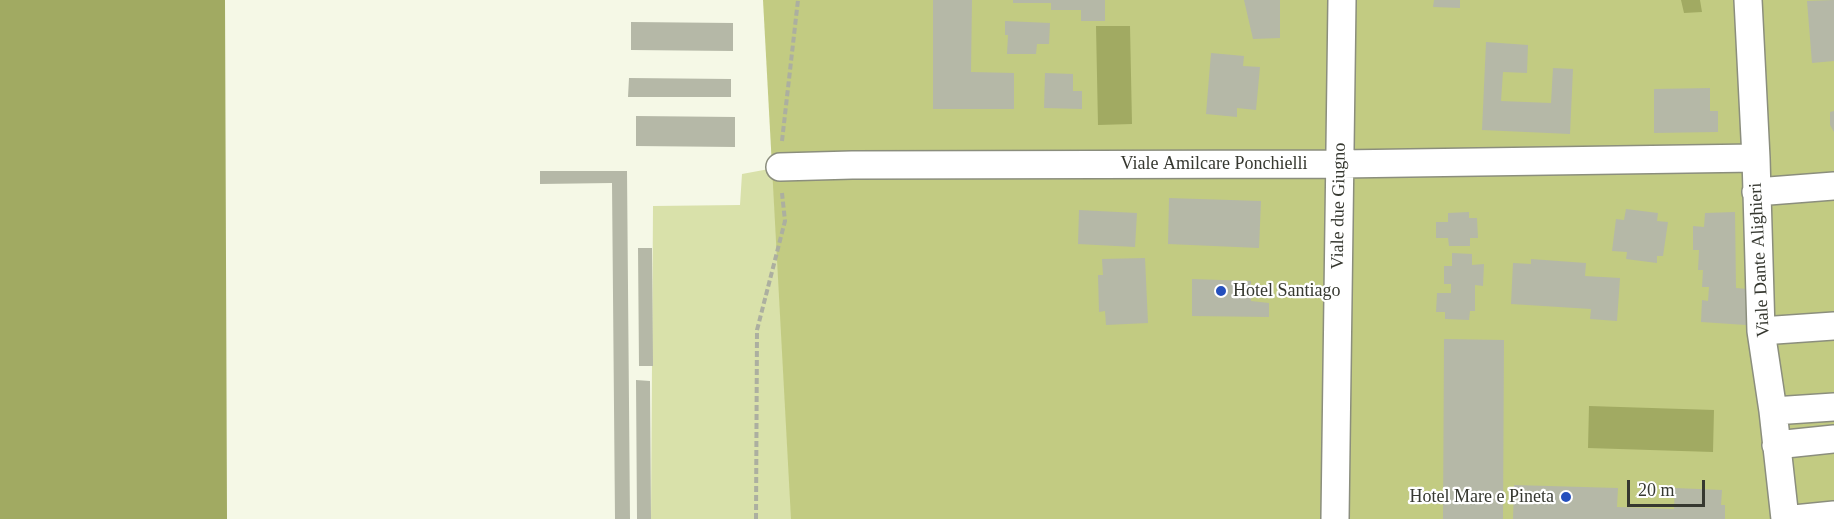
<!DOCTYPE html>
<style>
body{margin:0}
#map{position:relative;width:1834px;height:519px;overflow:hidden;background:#f5f8e6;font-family:"Times New Roman",serif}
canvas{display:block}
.scale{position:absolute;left:1627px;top:480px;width:78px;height:27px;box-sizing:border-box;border:3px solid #363830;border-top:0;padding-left:8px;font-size:18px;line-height:21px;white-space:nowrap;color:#363830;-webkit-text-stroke:4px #fff;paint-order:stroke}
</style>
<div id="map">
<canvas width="1834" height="519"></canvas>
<div class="scale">20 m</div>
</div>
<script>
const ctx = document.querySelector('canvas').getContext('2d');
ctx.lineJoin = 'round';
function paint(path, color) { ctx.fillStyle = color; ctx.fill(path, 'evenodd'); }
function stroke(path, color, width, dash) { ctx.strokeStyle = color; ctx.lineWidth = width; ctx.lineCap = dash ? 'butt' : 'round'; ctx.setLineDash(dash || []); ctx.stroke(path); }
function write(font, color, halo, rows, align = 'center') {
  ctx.font = font + ' "Times New Roman",serif'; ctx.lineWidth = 4.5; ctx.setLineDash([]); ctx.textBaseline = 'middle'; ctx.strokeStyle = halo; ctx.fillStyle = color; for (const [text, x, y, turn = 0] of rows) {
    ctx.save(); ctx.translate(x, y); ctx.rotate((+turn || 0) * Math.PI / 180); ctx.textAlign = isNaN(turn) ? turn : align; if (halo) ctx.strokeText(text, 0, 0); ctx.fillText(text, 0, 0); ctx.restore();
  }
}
const green = new Path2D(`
 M 780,167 L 854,519 L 651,519 L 653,206 L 740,205 L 742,174 Z`);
const forest = new Path2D(`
 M 763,0 L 1834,0 L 1834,519 L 791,519 Z`);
const water = new Path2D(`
 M 0,0 L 225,0 L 227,519 L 0,519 Z
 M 1681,0 L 1700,0 L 1702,12 L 1684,13 Z
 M 1096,26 L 1130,26 L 1132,124 L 1098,125 Z
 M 1589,406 L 1714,410 L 1713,452 L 1588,448 Z`);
const building = new Path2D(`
 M 933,0 L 972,0 L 971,72 L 1014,73 L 1014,109 L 933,109 Z
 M 1013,0 L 1105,0 L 1105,21 L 1081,21 L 1081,10 L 1051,10 L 1051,3 L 1013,3 Z
 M 1244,0 L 1280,0 L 1280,38 L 1253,39 Z
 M 1434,0 L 1460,0 L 1460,8 L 1433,7 Z
 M 1834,0 L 1834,61 L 1812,63 L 1807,1 Z
 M 1005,21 L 1050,23 L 1049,44 L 1037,44 L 1036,54 L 1007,54 L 1008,35 L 1005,35 Z
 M 631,22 L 733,23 L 733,51 L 631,50 Z
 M 1486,42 L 1528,45 L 1527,73 L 1503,72 L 1501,101 L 1551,103 L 1553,68 L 1573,69 L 1570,134 L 1482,130 Z
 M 1211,53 L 1244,56 L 1243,66 L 1260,67 L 1256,110 L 1237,108 L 1237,117 L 1206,114 Z
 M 1045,73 L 1073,74 L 1073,91 L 1082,91 L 1082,109 L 1044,108 Z
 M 629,78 L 731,79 L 731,97 L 628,97 Z
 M 1710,88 L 1710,111 L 1718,111 L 1718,132 L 1654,133 L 1654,89 Z
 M 1834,111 L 1834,132 L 1830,125 L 1830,112 Z
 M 636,116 L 735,117 L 735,147 L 636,146 Z
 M 540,171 L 627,171 L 630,519 L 615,519 L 612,183 L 540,184 Z
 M 1169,198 L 1261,201 L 1259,248 L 1168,244 Z
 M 1626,209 L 1658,213 L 1657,221 L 1668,222 L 1663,256 L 1657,256 L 1657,263 L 1626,259 L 1627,252 L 1612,251 L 1616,219 L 1624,220 Z
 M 1079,210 L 1137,213 L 1135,247 L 1078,244 Z
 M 1469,212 L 1469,218 L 1477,218 L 1478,238 L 1470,238 L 1470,246 L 1449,246 L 1448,238 L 1436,238 L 1436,222 L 1448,222 L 1448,213 Z
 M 1735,212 L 1736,288 L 1748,289 L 1746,325 L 1701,322 L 1702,300 L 1708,301 L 1709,287 L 1702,287 L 1703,270 L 1698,270 L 1699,250 L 1693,250 L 1693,226 L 1704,227 L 1705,213 Z
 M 638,248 L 652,248 L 653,366 L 639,366 Z
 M 1452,253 L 1472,254 L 1472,265 L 1484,264 L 1483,286 L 1475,285 L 1475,311 L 1470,311 L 1469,320 L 1445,319 L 1445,312 L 1436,312 L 1437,293 L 1451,293 L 1451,284 L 1444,284 L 1444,266 L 1452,266 Z
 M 1145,258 L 1148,323 L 1106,325 L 1105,311 L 1099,312 L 1098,275 L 1103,275 L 1102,259 Z
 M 1531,259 L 1586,263 L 1585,276 L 1620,278 L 1617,321 L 1590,319 L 1591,309 L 1511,304 L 1513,263 L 1531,264 Z
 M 1192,279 L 1251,281 L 1251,301 L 1269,303 L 1269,317 L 1192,316 Z
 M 1444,339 L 1504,340 L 1503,519 L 1443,519 Z
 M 636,380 L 650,381 L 651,519 L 637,519 Z
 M 1514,485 L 1618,488 L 1617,507 L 1674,509 L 1675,488 L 1722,490 L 1721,505 L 1725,505 L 1725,519 L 1513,519 Z`);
const path = new Path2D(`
 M 782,141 L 798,0
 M 756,519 L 757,330 L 785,221 L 782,193`);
const minor = new Path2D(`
 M 1748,0 L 1756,158 L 1761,331 L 1773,411 L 1785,519
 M 780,167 L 852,165 L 1340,164 L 1756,158
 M 1756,192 L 1834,186
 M 1761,331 L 1834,326
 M 1773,411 L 1834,407
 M 1776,445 L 1834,439
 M 1335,519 L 1342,0
 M 1794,519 L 1834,515`);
const markers = [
 [1221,291,6,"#244fbd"],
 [1566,497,6,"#244fbd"]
];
const streetNames = [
 ["Viale Amilcare Ponchielli",1214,164],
 ["Viale due Giugno",1339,206,-89],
 ["Viale Dante Alighieri",1760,260,-93]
];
const poiNames = [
 ["Hotel Santiago",1233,291],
 ["Hotel Mare e Pineta",1554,497,"right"]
];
paint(green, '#d9e1aa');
paint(forest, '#c2cb82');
paint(water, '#a1aa62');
paint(building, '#b5b8a7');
stroke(minor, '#8b8e7d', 30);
stroke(path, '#acafa0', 4, [6, 3]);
stroke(minor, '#fff', 27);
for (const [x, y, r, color] of markers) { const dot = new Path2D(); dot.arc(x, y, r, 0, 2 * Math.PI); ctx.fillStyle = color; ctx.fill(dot); stroke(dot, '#fff', 2); }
write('18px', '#363830', '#fff', streetNames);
write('18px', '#363830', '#fff', poiNames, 'left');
</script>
